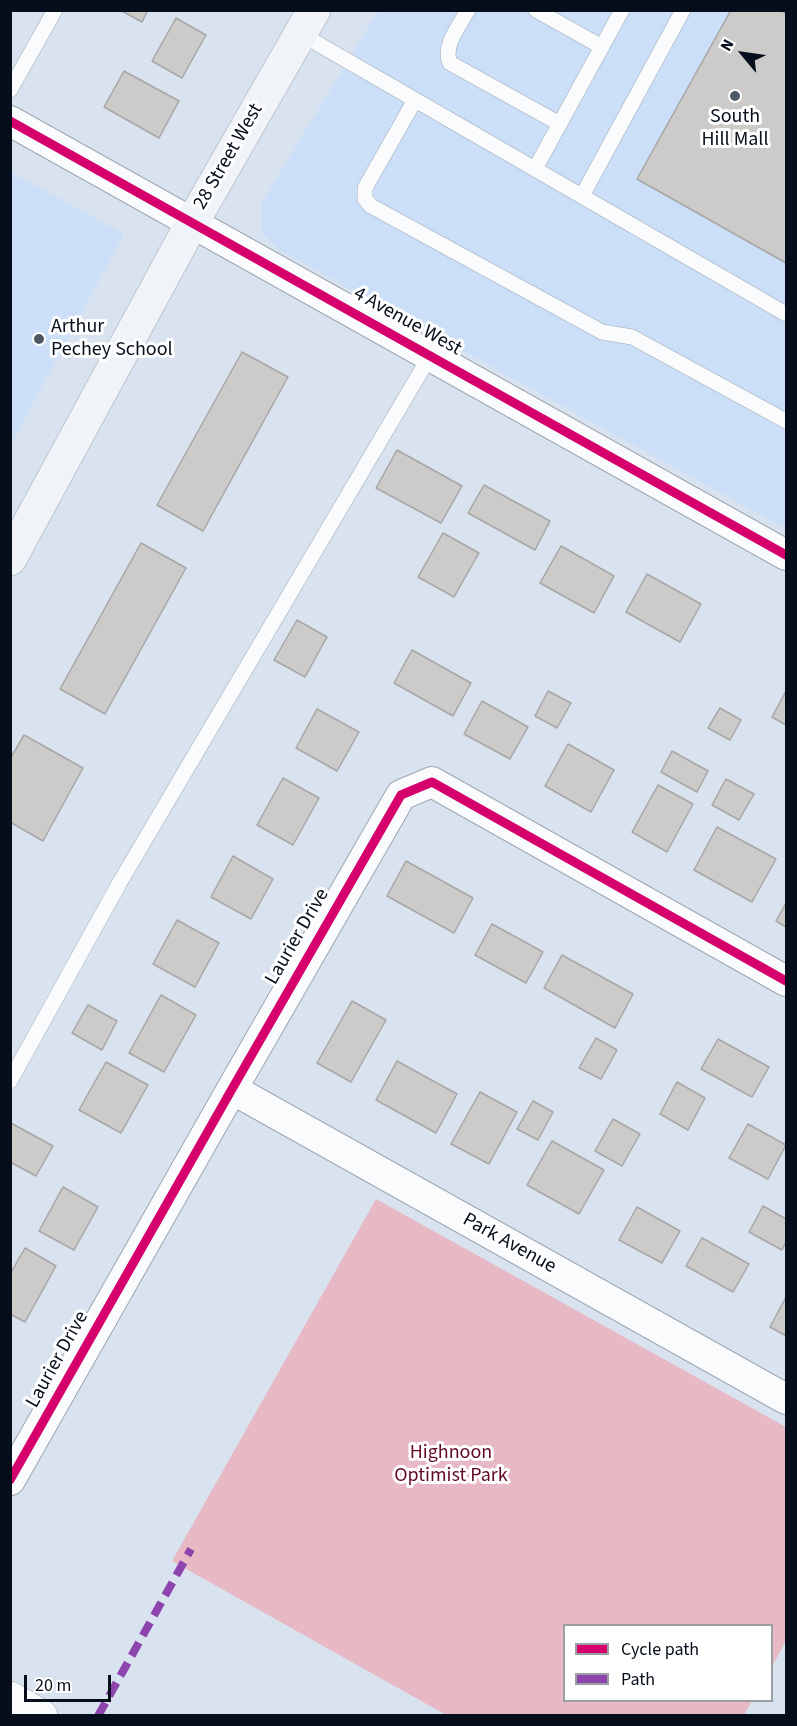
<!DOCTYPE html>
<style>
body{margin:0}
#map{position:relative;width:797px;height:1726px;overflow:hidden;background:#d9e3f0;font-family:"Source Sans 3",sans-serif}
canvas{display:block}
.frame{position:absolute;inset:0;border:12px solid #050e1a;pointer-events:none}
.legend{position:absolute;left:563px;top:1624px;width:210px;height:78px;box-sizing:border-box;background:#fff;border:2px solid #9b9fa3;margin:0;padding:8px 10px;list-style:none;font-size:18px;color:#050e1a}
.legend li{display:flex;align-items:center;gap:12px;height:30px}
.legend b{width:30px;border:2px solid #9b9fa3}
.north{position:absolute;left:713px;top:24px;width:60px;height:60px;-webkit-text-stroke:4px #fff;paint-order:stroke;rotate:299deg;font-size:16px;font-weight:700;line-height:24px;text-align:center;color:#050e1a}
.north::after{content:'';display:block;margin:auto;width:21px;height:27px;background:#050e1a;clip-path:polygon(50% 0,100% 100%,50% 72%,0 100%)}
.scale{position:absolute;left:24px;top:1675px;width:87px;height:27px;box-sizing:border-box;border:3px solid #050e1a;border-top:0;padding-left:8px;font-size:18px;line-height:21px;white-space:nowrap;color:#050e1a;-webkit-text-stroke:4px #fff;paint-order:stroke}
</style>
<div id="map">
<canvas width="797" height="1726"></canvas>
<div class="frame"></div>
<ul class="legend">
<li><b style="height:8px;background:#d6006c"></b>Cycle path</li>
<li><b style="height:8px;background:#8e44ad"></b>Path</li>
</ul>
<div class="north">N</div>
<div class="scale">20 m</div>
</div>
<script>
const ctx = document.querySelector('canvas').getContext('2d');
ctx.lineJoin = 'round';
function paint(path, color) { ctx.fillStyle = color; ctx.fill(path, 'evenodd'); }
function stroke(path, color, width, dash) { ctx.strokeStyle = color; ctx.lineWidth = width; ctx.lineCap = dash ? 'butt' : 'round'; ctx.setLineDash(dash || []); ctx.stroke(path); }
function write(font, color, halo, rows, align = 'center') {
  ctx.font = font + ' "Source Sans 3",sans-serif'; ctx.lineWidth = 6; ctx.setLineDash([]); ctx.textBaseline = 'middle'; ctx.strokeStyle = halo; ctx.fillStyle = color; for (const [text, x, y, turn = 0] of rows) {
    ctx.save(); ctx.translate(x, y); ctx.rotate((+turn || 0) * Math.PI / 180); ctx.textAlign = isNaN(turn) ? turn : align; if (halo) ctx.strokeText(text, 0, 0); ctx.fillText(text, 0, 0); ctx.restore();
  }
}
const built = new Path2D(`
 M 378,11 L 786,11 L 786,529 L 278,249 L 261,233 L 261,204 Z
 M 11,172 L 124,234 L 11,444 Z`);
const green = new Path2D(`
 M 376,1199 L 786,1427 L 786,1640 L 772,1667 L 772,1626 L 564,1626 L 564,1700 L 752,1701 L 744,1715 L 446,1715 L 172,1561 Z`);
const building = new Path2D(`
 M 120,10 L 148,10 L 142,22 Z
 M 731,10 L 781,10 L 786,14 L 786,263 L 637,179 Z
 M 176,18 L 206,35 L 182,78 L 152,61 Z
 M 124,71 L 179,101 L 159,138 L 104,107 Z
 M 242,352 L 288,377 L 203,531 L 157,505 Z
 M 397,450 L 462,486 L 441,523 L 376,488 Z
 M 484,485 L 550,521 L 535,550 L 468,513 Z
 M 443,533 L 479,553 L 454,597 L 418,577 Z
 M 141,543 L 186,568 L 105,714 L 60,689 Z
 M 561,546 L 614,576 L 594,613 L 540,583 Z
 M 647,574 L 701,604 L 680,642 L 626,612 Z
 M 297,620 L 327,637 L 305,677 L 274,660 Z
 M 412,650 L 471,683 L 453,716 L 394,683 Z
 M 548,691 L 571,703 L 557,728 L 535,716 Z
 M 786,691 L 786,725 L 772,717 Z
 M 482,701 L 528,727 L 510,759 L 464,734 Z
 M 720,708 L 741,720 L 730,740 L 708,728 Z
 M 317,709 L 359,732 L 337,771 L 296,748 Z
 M 24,735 L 83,768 L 43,841 L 10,822 L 10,759 Z
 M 568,744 L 614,770 L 591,812 L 545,786 Z
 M 672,751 L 708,771 L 697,792 L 661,772 Z
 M 283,778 L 319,798 L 293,845 L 257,825 Z
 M 726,779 L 754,794 L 739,820 L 712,805 Z
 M 658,785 L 693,804 L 667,852 L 632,832 Z
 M 717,827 L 776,859 L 752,902 L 694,870 Z
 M 233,856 L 273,879 L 251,919 L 211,897 Z
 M 406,861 L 473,898 L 454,933 L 387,896 Z
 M 786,903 L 786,927 L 776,921 Z
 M 177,920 L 219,943 L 195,987 L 153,964 Z
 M 492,924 L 543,952 L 526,983 L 475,955 Z
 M 562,955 L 633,994 L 615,1028 L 544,988 Z
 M 161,995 L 196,1015 L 164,1072 L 129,1053 Z
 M 352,1001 L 386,1020 L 351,1082 L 317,1063 Z
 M 88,1005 L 117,1021 L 102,1050 L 72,1033 Z
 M 596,1038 L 617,1050 L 601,1079 L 579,1068 Z
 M 718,1039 L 769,1067 L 752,1097 L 701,1069 Z
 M 397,1061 L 457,1094 L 436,1133 L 376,1100 Z
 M 106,1062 L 148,1085 L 121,1133 L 79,1110 Z
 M 677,1082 L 705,1098 L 688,1130 L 660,1114 Z
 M 480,1092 L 517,1112 L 489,1164 L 451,1144 Z
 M 533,1101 L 553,1112 L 538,1140 L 517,1129 Z
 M 613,1119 L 640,1134 L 622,1166 L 595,1151 Z
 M 11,1123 L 53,1146 L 36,1176 L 10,1162 Z
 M 748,1124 L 786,1145 L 768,1179 L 729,1158 Z
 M 552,1141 L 604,1170 L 579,1214 L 527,1185 Z
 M 63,1187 L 98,1207 L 74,1250 L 39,1231 Z
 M 763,1206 L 786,1219 L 786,1242 L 782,1250 L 749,1232 Z
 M 637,1207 L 680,1231 L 662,1263 L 619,1240 Z
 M 702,1238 L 749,1264 L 733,1292 L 686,1266 Z
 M 25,1248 L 56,1266 L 25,1322 L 10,1314 L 10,1274 Z
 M 786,1297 L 786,1336 L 770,1327 Z`);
const service = new Path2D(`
 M 468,10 C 460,25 442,46 450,63 L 560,124
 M 536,10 L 602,47
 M 301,34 L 786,314
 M 10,90 L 55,10
 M 415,100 L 365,188 L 365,199 L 371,206 L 602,332 L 632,337 L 786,421
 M 535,169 L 622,10
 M 582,196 L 683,10
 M 10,1081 L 120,882 L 430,356`);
const minor = new Path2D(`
 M 10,121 L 786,555
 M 232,1089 L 786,1399
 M 10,1480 L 232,1089 L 401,795 L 432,782 L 786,981`);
const tertiary = new Path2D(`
 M 10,1698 L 41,1716`);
const secondary = new Path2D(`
 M 10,559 L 192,223 L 314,10`);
const quiet = new Path2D(`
 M 98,1716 L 191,1549`);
const cycleway = new Path2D(`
 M 10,121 L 786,555
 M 10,1480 L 232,1089 L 401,795 L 432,782 L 786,981`);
const markers = [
 [735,96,6,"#4f5965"],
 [39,339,6,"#4f5965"]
];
const poiNames = [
 ["South",735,118],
 ["Hill Mall",735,141],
 ["Arthur",51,328,"left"],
 ["Pechey School",51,351,"left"]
];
const streetNames = [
 ["28 Street West",229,157,-60],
 ["4 Avenue West",407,322,29],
 ["Laurier Drive",298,937,-60],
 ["Park Avenue",509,1244,29],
 ["Laurier Drive",58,1360,-61]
];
const parkNames = [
 ["Highnoon",451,1454],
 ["Optimist Park",451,1477]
];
paint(built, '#cbe0f8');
paint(green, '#e7b9c5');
paint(building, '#cccbca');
stroke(building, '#a8a6a5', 1.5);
stroke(service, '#9da6b2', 16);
stroke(minor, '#9da6b2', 32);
stroke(tertiary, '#9da6b2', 34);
stroke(secondary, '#9da6b2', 34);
stroke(service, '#f9fbfd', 15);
stroke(minor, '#f9fbfd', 30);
stroke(tertiary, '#f9fbfd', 33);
stroke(secondary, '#f0f4f8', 33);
stroke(quiet, '#8e44ad', 8, [15, 8]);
stroke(cycleway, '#d6006c', 9);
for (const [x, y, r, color] of markers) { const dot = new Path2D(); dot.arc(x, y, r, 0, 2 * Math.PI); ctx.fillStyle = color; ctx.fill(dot); stroke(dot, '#fff', 2); }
write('20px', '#050e1a', '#fff', poiNames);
write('20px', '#050e1a', '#fff', streetNames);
write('20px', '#620922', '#fff', parkNames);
</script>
